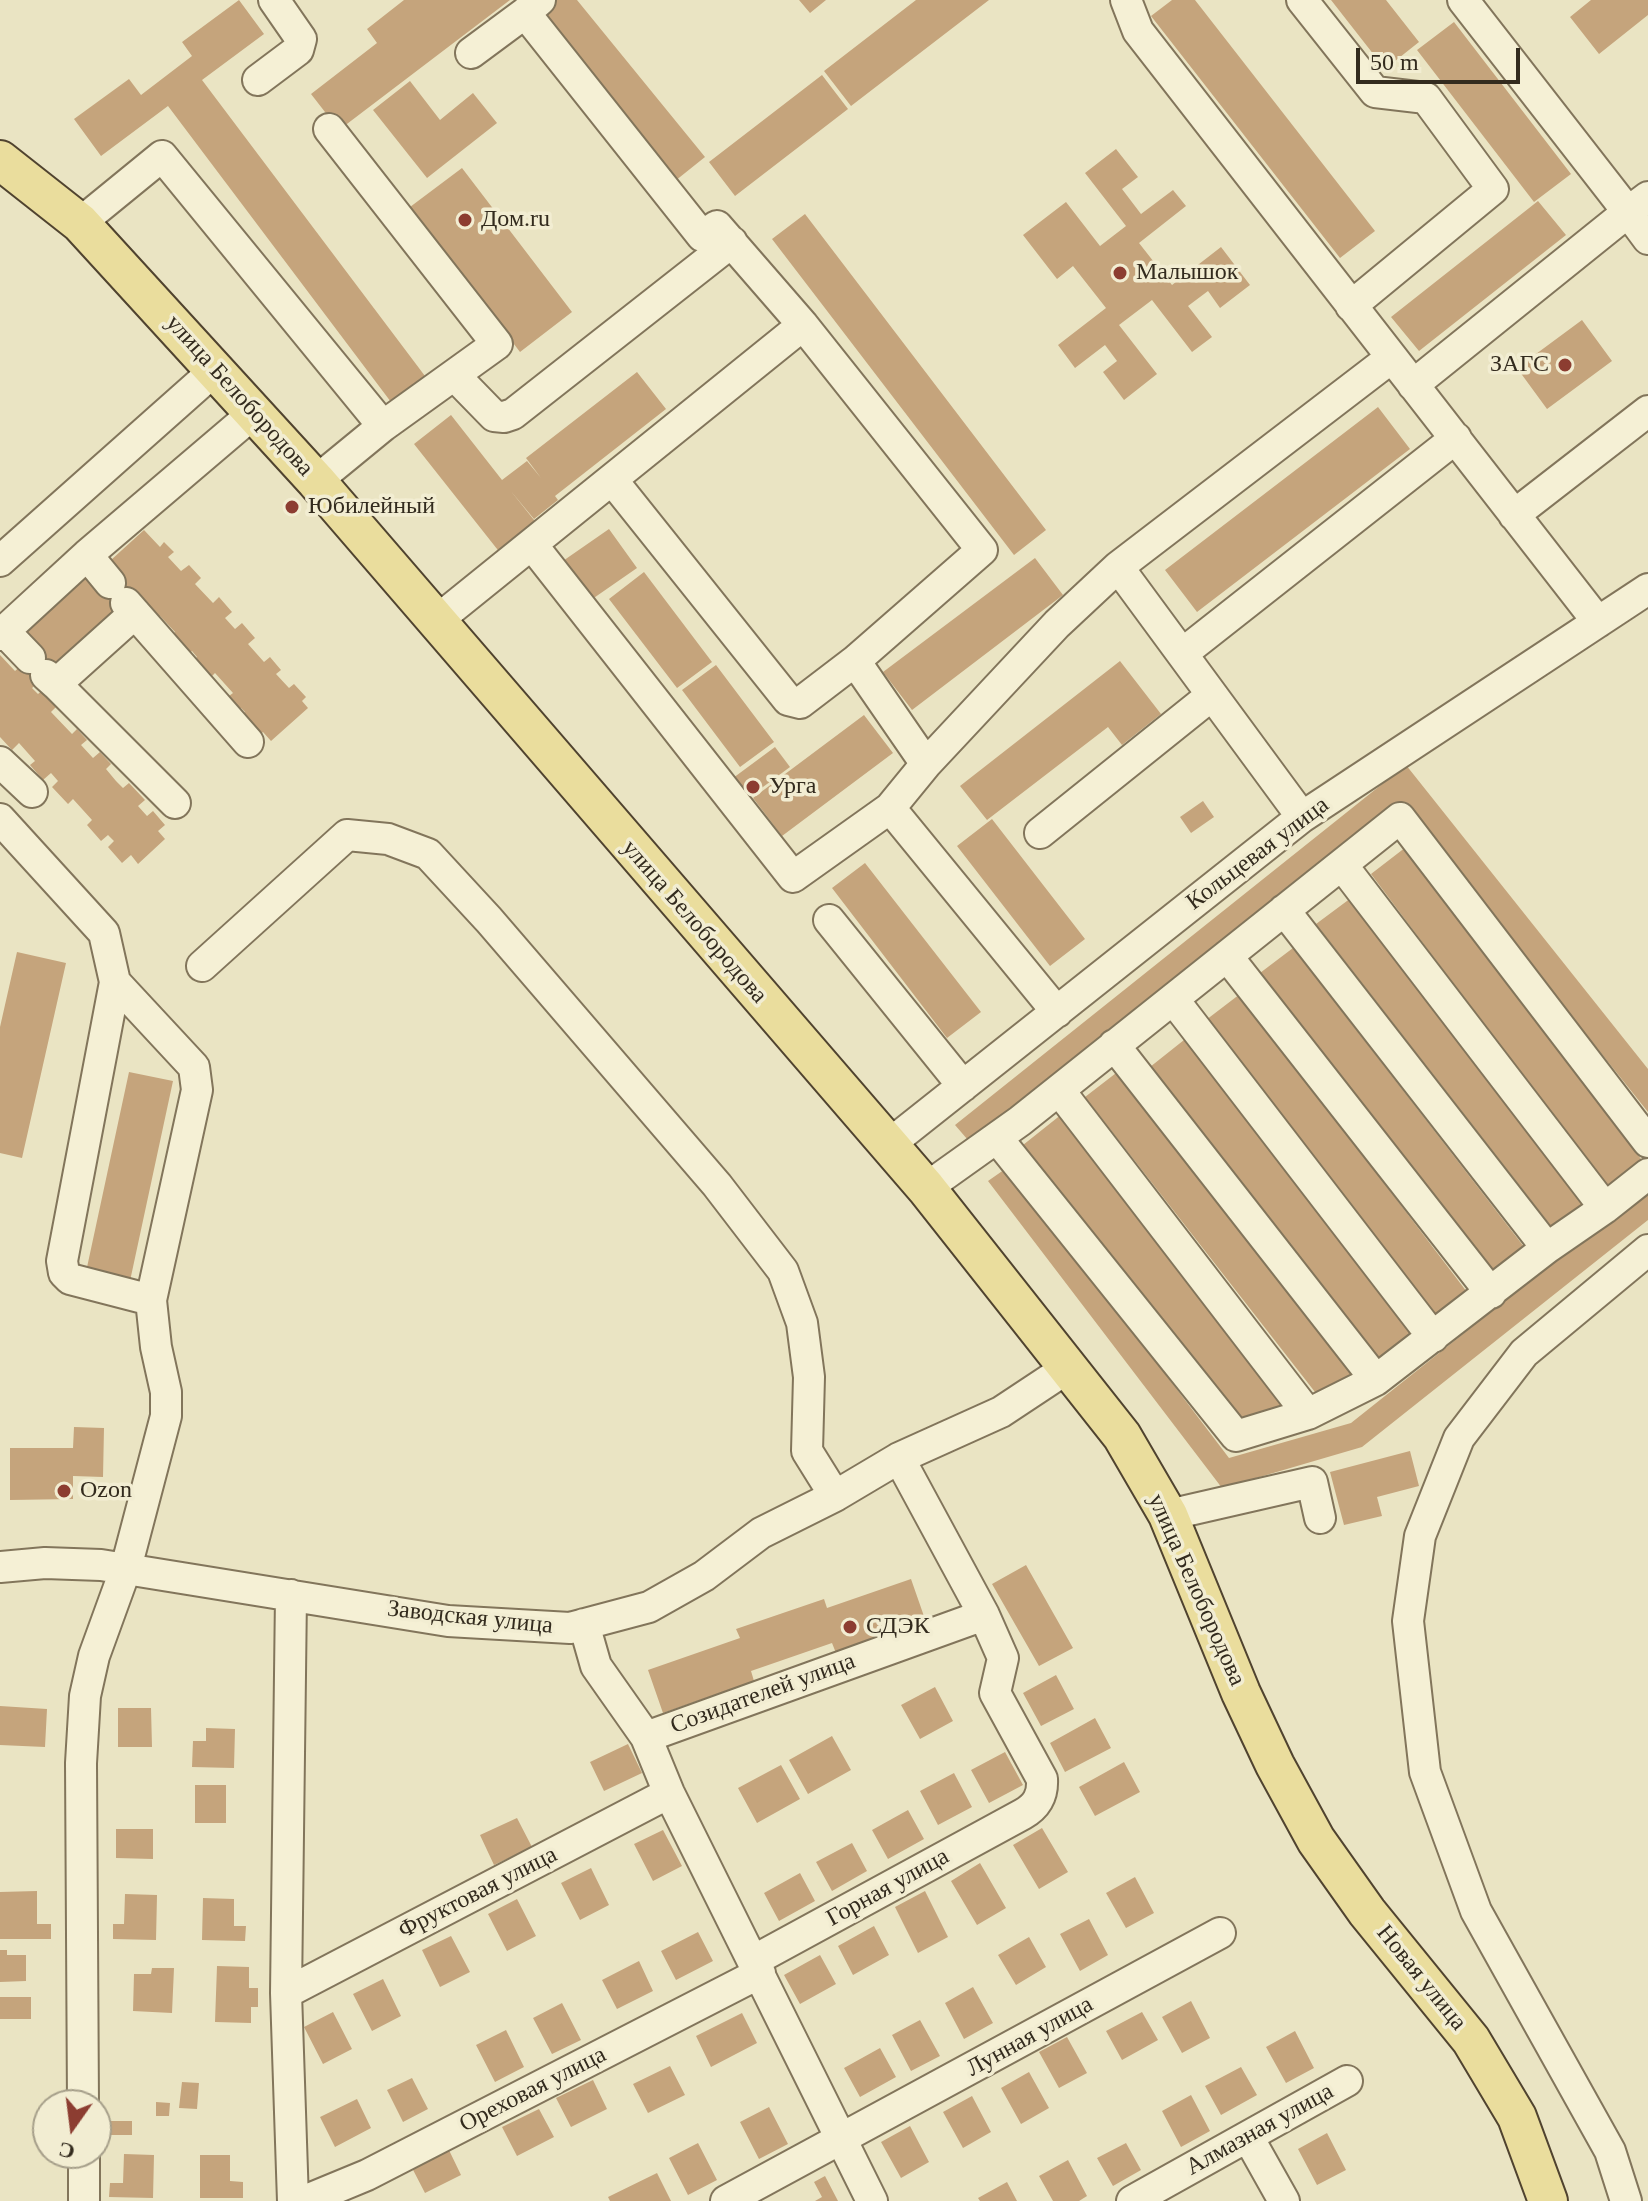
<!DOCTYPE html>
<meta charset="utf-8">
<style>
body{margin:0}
#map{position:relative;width:1648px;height:2201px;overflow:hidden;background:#eae4c3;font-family:Georgia,serif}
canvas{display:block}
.north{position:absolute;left:32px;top:2089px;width:80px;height:80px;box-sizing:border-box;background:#f2edd2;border:2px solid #a69f8a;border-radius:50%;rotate:194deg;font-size:22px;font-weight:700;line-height:32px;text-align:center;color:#332b1e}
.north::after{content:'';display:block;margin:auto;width:28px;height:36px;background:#8c3d31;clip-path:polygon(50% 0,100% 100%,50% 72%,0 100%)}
.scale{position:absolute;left:1356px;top:48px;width:164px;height:36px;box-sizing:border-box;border:4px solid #332b1e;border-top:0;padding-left:10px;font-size:24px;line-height:28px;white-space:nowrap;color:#332b1e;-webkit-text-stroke:6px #f2edd2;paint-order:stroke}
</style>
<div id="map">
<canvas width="1648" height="2201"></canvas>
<div class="north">С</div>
<div class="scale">50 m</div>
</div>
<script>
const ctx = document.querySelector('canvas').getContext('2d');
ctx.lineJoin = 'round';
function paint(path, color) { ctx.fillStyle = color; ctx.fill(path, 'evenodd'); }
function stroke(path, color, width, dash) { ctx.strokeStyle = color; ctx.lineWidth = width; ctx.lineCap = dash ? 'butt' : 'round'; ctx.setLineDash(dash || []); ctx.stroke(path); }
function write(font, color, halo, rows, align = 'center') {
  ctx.font = font + ' Georgia,serif'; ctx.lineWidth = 7; ctx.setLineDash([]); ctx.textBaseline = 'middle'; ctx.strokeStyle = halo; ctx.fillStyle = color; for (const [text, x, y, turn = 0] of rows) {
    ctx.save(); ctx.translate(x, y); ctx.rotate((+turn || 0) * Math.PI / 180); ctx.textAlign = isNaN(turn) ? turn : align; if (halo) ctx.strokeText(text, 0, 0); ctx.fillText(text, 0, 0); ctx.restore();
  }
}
const building = new Path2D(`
 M 239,0 L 264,34 L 202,80 L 431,384 L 397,410 L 168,106 L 101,156 L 74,119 L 129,79 L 141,95 L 192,56 L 182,42 Z
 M 404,0 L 510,0 L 339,130 L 311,94 L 377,43 L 367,29 Z
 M 555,0 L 577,0 L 705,157 L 670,185 L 533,18 Z
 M 799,0 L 826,0 L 810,13 Z
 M 916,0 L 989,0 L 851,106 L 824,71 Z
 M 1172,0 L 1195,0 L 1375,231 L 1340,258 L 1151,16 Z
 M 1331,0 L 1386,0 L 1419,42 L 1385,69 Z
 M 1591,0 L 1648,0 L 1648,15 L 1599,54 L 1570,17 Z
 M 1454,22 L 1571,174 L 1534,202 L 1417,50 Z
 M 822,75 L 848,109 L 735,196 L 709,162 Z
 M 410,81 L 440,120 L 473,93 L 497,123 L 427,178 L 373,110 Z
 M 1116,149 L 1138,177 L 1122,189 L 1141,214 L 1173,190 L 1186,206 L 1139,243 L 1172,285 L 1221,247 L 1250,285 L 1220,308 L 1208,291 L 1188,306 L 1212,337 L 1192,352 L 1152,300 L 1119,325 L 1157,374 L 1124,400 L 1103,372 L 1117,361 L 1105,345 L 1075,368 L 1058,345 L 1106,308 L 1073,266 L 1057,279 L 1023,235 L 1066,202 L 1100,246 L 1126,226 L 1085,173 Z
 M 462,168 L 572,312 L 520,352 L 410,207 Z
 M 1538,201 L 1566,235 L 1419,351 L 1391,317 Z
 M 805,214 L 1046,530 L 1014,555 L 772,239 Z
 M 1582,320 L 1612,361 L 1547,409 L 1517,368 Z
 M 637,372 L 666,409 L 555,496 L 558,500 L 534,519 L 510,490 L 538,525 L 501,554 L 414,444 L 451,415 L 502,480 L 527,461 L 541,478 L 526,458 Z
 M 1378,407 L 1410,449 L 1197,612 L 1165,570 Z
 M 609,529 L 637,568 L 588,602 L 560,563 Z
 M 144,530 L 160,547 L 164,542 L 174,552 L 168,557 L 181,571 L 189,565 L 201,578 L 195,584 L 213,603 L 219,597 L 232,612 L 225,618 L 235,629 L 242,623 L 255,638 L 248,644 L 264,662 L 270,657 L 281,670 L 276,674 L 289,688 L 294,684 L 306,697 L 302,701 L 308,708 L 271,741 L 263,732 L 259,735 L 241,716 L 245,712 L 241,708 L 237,712 L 225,699 L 233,693 L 215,673 L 209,679 L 193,661 L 197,657 L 192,651 L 187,655 L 170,637 L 175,632 L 160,616 L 153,622 L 136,594 L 32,688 L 38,694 L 45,688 L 59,704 L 51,712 L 72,734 L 77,729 L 87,740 L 81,745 L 93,758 L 100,752 L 111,764 L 106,769 L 116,781 L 123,788 L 129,783 L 145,800 L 138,806 L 147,816 L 153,811 L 165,825 L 158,831 L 165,839 L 138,864 L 131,855 L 122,863 L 108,847 L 114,841 L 108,835 L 101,841 L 87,825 L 92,820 L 73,799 L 68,804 L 52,787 L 58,781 L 51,773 L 43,780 L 30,765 L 35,761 L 19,743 L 12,750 L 0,737 L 0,655 L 15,671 L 36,652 L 22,635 L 86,577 L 100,593 L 122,573 L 111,560 Z
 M 1035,558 L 1063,595 L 912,710 L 883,672 Z
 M 644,572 L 712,662 L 677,688 L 609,599 Z
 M 1120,661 L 1161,714 L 1122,745 L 1108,727 L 987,820 L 960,786 Z
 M 716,665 L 774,742 L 740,767 L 682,690 Z
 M 864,715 L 893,753 L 782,836 L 753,798 Z
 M 775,747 L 790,767 L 744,801 L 729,781 Z
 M 1406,765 L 1648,1069 L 1648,1112 L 1403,805 L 974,1147 L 955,1125 Z
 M 1203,801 L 1214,817 L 1191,833 L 1180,817 Z
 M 992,819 L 1085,939 L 1050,966 L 957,846 Z
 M 1406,847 L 1644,1163 L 1608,1190 L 1371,874 Z
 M 865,863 L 981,1012 L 947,1038 L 832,888 Z
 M 1351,898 L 1588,1203 L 1554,1230 L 1316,924 Z
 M 1293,948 L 1528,1252 L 1495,1277 L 1260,973 Z
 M 17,952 L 66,963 L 22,1158 L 0,1153 L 0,1027 Z
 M 1240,994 L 1470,1296 L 1436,1322 L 1206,1020 Z
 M 1184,1040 L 1418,1338 L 1383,1365 L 1150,1067 Z
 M 1120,1070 L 1358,1374 L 1322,1401 L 1085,1097 Z
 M 129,1072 L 173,1081 L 130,1281 L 86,1272 Z
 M 1062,1114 L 1290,1404 L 1242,1424 L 1023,1145 Z
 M 1008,1167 L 1229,1458 L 1351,1423 L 1648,1187 L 1648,1220 L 1362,1447 L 1222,1488 L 988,1181 Z
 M 74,1427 L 104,1428 L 103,1477 L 73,1476 L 73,1499 L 10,1500 L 10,1448 L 73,1448 Z
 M 1410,1451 L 1419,1486 L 1377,1497 L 1382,1516 L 1344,1525 L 1330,1472 Z
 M 1026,1565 L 1073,1648 L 1039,1666 L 992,1584 Z
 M 911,1579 L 926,1622 L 836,1653 L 832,1643 L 751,1671 L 754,1681 L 663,1713 L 648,1670 L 740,1638 L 736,1629 L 824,1599 L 827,1608 Z
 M 1056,1675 L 1074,1709 L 1041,1726 L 1023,1693 Z
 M 935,1687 L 953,1721 L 920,1739 L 901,1705 Z
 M 0,1706 L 47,1709 L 45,1747 L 0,1745 Z
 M 118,1708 L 151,1708 L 152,1747 L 118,1747 Z
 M 1095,1718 L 1111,1748 L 1065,1772 L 1050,1743 Z
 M 206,1728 L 235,1729 L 234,1768 L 192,1767 L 193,1741 L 206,1741 Z
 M 832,1736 L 851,1770 L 808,1794 L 789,1760 Z
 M 628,1744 L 642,1773 L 604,1791 L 590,1762 Z
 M 1005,1752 L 1023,1785 L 989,1803 L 971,1770 Z
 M 1124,1762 L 1140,1792 L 1095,1816 L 1079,1787 Z
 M 781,1765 L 800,1799 L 757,1823 L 738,1788 Z
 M 954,1773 L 972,1807 L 938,1825 L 920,1791 Z
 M 195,1785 L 226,1785 L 226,1823 L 195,1823 Z
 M 908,1810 L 924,1839 L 888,1859 L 872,1830 Z
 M 517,1818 L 532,1847 L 494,1865 L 480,1835 Z
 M 1042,1828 L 1068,1872 L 1039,1889 L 1013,1845 Z
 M 116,1829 L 153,1829 L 153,1859 L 116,1858 Z
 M 663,1830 L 682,1866 L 653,1881 L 634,1844 Z
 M 852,1843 L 867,1871 L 832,1891 L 816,1862 Z
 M 980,1863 L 1006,1908 L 977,1925 L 951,1881 Z
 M 591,1868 L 609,1905 L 580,1920 L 561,1883 Z
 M 800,1873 L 815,1901 L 779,1921 L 764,1893 Z
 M 1135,1877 L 1154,1913 L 1126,1928 L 1106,1893 Z
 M 37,1891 L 37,1924 L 51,1924 L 51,1939 L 0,1939 L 0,1892 Z
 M 925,1891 L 948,1937 L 918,1953 L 895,1907 Z
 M 125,1894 L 157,1895 L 156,1940 L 113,1939 L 113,1924 L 124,1924 Z
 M 203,1898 L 234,1899 L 234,1926 L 246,1926 L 245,1941 L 202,1940 Z
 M 517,1899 L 536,1936 L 507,1951 L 488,1914 Z
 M 1089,1919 L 1108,1955 L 1080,1971 L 1060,1934 Z
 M 874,1926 L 889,1955 L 853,1975 L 838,1946 Z
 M 698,1932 L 713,1961 L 676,1980 L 661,1951 Z
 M 451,1936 L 470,1972 L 440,1987 L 422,1950 Z
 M 1029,1937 L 1046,1967 L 1016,1985 L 998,1955 Z
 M 0,1950 L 7,1950 L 7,1955 L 26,1955 L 26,1981 L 0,1982 Z
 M 820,1955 L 836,1984 L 800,2004 L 784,1975 Z
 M 639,1961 L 653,1991 L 617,2009 L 602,1980 Z
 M 217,1966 L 249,1967 L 249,1988 L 258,1988 L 258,2007 L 251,2007 L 251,2023 L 215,2022 Z
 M 152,1968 L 174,1968 L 172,2013 L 133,2011 L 134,1974 L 151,1974 Z
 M 383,1979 L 401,2016 L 372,2031 L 353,1994 Z
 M 973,1987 L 993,2023 L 964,2039 L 945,2003 Z
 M 0,1997 L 31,1997 L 31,2019 L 0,2019 Z
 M 1191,2001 L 1210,2038 L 1182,2053 L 1162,2017 Z
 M 562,2003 L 581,2040 L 552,2054 L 533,2018 Z
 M 333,2012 L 352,2049 L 323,2064 L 304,2027 Z
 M 1142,2012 L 1158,2040 L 1122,2060 L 1106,2031 Z
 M 742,2013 L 757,2043 L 711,2067 L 696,2036 Z
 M 920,2020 L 940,2056 L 911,2071 L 892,2035 Z
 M 506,2030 L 524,2067 L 495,2082 L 476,2045 Z
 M 1295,2031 L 1314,2068 L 1286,2083 L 1266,2047 Z
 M 1067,2037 L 1087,2073 L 1059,2088 L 1039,2052 Z
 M 880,2048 L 896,2077 L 860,2097 L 844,2068 Z
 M 670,2066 L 685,2095 L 648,2113 L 633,2084 Z
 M 1241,2067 L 1257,2095 L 1221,2115 L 1205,2086 Z
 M 1029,2072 L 1049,2108 L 1021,2124 L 1001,2088 Z
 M 412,2078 L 428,2109 L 403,2122 L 387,2090 Z
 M 593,2080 L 607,2109 L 571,2127 L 556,2098 Z
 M 182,2082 L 199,2083 L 197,2109 L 179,2108 Z
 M 1191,2095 L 1210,2131 L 1181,2147 L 1162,2111 Z
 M 972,2096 L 991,2132 L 963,2148 L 943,2112 Z
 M 357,2099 L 371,2128 L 335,2147 L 320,2117 Z
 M 156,2102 L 170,2103 L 169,2116 L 156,2116 Z
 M 769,2107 L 788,2144 L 759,2159 L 740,2122 Z
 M 539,2109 L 554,2137 L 517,2156 L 502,2127 Z
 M 108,2121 L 132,2121 L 132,2135 L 108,2135 Z
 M 910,2126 L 929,2162 L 901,2178 L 881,2142 Z
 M 1327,2133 L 1346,2170 L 1317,2185 L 1298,2149 Z
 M 698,2143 L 717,2180 L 688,2195 L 669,2158 Z
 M 1126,2143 L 1141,2170 L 1113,2186 L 1097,2158 Z
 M 447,2146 L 461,2175 L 425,2193 L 410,2164 Z
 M 124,2154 L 154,2155 L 153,2198 L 109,2197 L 110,2183 L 123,2183 Z
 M 200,2155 L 230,2155 L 230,2181 L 243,2182 L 243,2198 L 200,2198 Z
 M 1068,2160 L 1087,2196 L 1079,2201 L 1053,2201 L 1039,2176 Z
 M 657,2173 L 671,2201 L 610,2201 L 608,2197 Z
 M 825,2176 L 838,2201 L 815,2201 L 822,2197 L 814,2182 Z
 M 1007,2182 L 1017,2201 L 980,2201 L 978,2198 Z`);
const minor = new Path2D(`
 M 1126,0 L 1138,31 L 1598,622
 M 1302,0 L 1375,92 L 1426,98 L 1493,189 L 1351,306
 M 1463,0 L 1628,212 L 1648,197
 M 471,53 L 525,13
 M 258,80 L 298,50 L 301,39 L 274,0
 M 329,129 L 497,344 L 383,426
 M 80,223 L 162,156 L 383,426 L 316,481
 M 803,325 L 982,550 L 855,661
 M 454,375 L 494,416 L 504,417 L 513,414 L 732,242
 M 1413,385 L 1628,212 L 1648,239
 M 613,481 L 788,700 L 800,703 L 855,661 L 926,764
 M 1514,515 L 1648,411
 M 533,546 L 793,877 L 890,808 L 926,764 L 1057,624 L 1118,567
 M 87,555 L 110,583
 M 0,561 L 215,370
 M 126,603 L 248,742
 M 435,622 L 803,325 L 717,226 L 702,236 L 525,13 L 540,0
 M 4,631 L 30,658
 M 0,635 L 87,555 L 255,412
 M 1183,653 L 1456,438
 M 46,675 L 56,684 L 135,613
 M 56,684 L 175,803
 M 0,762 L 32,792
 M 890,808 L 1057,1012
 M 1302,817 L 1118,567 L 1391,358
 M 0,819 L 104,933 L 115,982 L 194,1067 L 197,1090 L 151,1300 L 156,1347 L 166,1392 L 166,1416 L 126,1568 L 94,1656 L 85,1696 L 81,1763 L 83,2105
 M 1040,833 L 1212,695
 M 1342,865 L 1605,1208
 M 1284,910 L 1547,1248
 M 829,920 L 963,1086
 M 1227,956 L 1491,1293
 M 202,966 L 347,835 L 388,839 L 428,854 L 489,920 L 717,1185 L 783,1271 L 802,1323 L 809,1377 L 807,1451 L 835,1496
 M 115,982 L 62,1261 L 64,1273 L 70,1279 L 151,1300
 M 1173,999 L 1433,1337
 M 1114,1045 L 1376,1380
 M 1059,1090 L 1308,1414
 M 997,1138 L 1236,1436 L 1308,1414 L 1376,1380 L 1547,1248 L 1605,1208 L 1648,1174
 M 887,1146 L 1302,817 L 1648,589
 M 926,1188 L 1020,1121 L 1400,818 L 1648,1142
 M 1168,1515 L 1312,1482 L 1320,1518
 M 0,1567 L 45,1563 L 101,1565 L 448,1621 L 570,1628 L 649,1607 L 704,1576 L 761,1533 L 835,1496 L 899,1458 L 1001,1412 L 1069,1367
 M 291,1595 L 286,1993 L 293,2201
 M 584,1624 L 596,1666 L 646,1737 L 669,1793 L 872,2201
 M 646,1737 L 984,1615
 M 753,1961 L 1023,1814 C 1037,1806 1043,1796 1042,1779 L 995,1693 L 1003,1658 L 984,1615 L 899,1458
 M 286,1993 L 669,1793
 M 1248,2137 L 1284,2201
 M 84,2153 L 84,2201
 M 304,2201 L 367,2175 L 760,1973
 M 726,2201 L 1220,1933
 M 1132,2201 L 1347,2081
 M 1626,2201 L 1610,2151 L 1476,1911 L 1425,1772 L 1408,1621 L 1420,1536 L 1459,1438 L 1524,1353 L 1648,1250`);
const major = new Path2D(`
 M 0,160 L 80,223 L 316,481 L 926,1188 L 1122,1436 L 1168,1515 L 1241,1693 L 1275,1765 L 1316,1840 L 1367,1912 L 1471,2040 L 1517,2117 L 1548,2201`);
const markers = [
 [465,220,8,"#8c3d31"],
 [1120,273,8,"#8c3d31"],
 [1565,365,8,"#8c3d31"],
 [292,507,8,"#8c3d31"],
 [753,787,8,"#8c3d31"],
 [64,1491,8,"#8c3d31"],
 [850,1627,8,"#8c3d31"]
];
const poiNames = [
 ["Дом.ru",481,220],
 ["Малышок",1136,273],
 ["ЗАГС",1549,365,"right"],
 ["Юбилейный",308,507],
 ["Урга",769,787],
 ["Ozon",80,1491],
 ["СДЭК",866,1627]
];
const streetNames = [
 ["улица Белобородова",239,396,48],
 ["Кольцевая улица",1258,854,-37],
 ["улица Белобородова",694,922,49],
 ["улица Белобородова",1196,1590,66],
 ["Заводская улица",470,1618,6],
 ["Созидателей улица",763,1694,-20],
 ["Горная улица",888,1888,-29],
 ["Фруктовая улица",478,1893,-27],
 ["Новая улица",1421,1978,51],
 ["Лунная улица",1030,2037,-29],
 ["Ореховая улица",533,2090,-27],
 ["Алмазная улица",1260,2130,-29]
];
paint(building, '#c5a47c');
stroke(minor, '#82755b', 34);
stroke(major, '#50432f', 42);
stroke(minor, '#f5f0d5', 30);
stroke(major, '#eadd9d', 38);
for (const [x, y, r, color] of markers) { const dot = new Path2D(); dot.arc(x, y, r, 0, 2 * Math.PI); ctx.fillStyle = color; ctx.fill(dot); stroke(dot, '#f2edd2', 3); }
write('24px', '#332b1e', '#f2edd2', poiNames, 'left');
write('24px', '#332b1e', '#f2edd2', streetNames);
</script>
